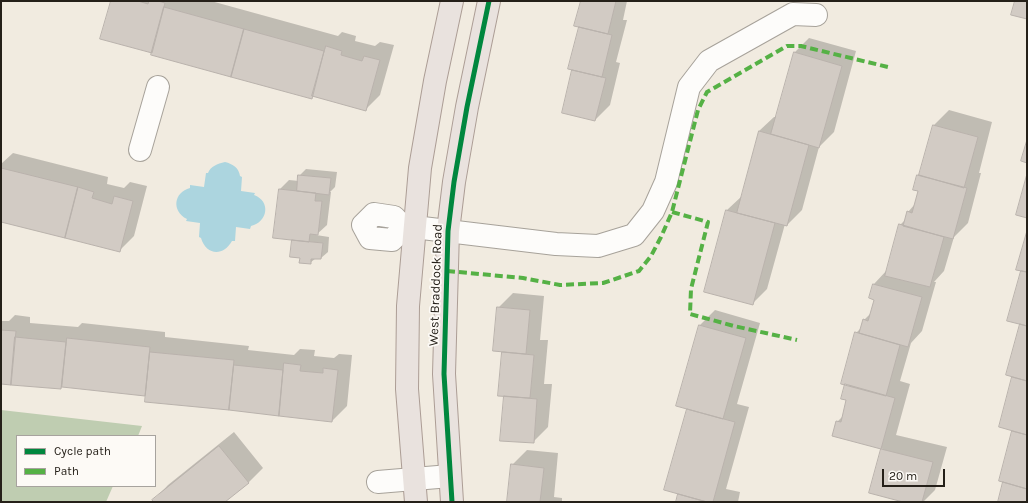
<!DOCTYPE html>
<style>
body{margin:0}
#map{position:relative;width:1028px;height:503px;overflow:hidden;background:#f1ebe0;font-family:Karla,sans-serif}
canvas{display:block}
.frame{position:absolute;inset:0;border:2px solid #252019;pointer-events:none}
.legend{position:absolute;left:16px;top:435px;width:140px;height:52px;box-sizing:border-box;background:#fdfaf6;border:1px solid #a7a39e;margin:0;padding:5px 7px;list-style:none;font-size:12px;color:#252019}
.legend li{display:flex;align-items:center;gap:8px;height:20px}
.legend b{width:20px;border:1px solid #a7a39e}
.scale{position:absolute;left:882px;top:469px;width:63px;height:18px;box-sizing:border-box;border:2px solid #252019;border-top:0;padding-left:5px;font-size:12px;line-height:14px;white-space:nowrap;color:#252019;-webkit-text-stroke:3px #fdfaf6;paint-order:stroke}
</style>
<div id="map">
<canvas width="1028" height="503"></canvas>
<div class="frame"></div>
<ul class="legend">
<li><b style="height:5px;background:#00873e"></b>Cycle path</li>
<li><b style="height:5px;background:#55b145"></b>Path</li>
</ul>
<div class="scale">20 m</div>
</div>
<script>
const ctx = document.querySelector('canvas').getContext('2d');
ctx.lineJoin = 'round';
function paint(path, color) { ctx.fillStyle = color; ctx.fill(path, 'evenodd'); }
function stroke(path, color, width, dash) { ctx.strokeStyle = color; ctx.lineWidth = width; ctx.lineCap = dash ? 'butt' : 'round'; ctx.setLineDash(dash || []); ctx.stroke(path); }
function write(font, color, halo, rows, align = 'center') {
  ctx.font = font + ' Karla,sans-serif'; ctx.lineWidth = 3.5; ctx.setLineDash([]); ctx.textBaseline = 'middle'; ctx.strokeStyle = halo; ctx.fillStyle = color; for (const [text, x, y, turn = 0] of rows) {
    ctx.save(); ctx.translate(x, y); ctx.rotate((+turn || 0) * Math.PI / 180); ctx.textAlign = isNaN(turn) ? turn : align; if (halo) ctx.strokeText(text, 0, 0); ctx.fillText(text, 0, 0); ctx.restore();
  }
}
const forest = new Path2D(`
 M 1,410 L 142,426 L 138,436 L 17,436 L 17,486 L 113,486 L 106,502 L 1,502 Z`);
const water = new Path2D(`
 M 225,162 C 233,164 239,168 240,176 L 242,177 L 241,191 L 255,193 L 254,195 C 271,201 268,222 251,226 L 250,229 L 236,227 L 235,241 L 232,241 C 223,257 206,255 201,238 L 199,237 L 200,223 L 186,221 L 187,219 C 171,211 174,192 190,188 L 190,185 L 204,187 L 206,173 L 208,173 C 211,166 217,164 225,162 Z`);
const shadow = new Path2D(`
 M 112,1 L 211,1 L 338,36 L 342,32 L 356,36 L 355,41 L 375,46 L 380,42 L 394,45 L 380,95 L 365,110 L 153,53 Z
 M 581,1 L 627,1 L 623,20 L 627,20 L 616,62 L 620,63 L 610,105 L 595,120 L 563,112 L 574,69 L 580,26 Z
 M 809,38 L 856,51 L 834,132 L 819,147 L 802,210 L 787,225 L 785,224 L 767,289 L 752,304 L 727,210 L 742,196 L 759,131 L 774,117 L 777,117 L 794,53 Z
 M 949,110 L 992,122 L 979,173 L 981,173 L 968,223 L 954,237 L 944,271 L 934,282 L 936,282 L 922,331 L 911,343 L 900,381 L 910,384 L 896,435 L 947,447 L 935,490 L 923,502 L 907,502 L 870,492 L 883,449 L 833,435 L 837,422 L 844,415 L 856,333 L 862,327 L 864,320 L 871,313 L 875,299 L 870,297 L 874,284 L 887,270 L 900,225 L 906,219 L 908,212 L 915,204 L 919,190 L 918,175 L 921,172 L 934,125 Z
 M 13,153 L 108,177 L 107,184 L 124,188 L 130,182 L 147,186 L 134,236 L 119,251 L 1,221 L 1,164 Z
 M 306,169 L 337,172 L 335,187 L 330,192 L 331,192 L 327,225 L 316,235 L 329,237 L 328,252 L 321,258 L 316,258 L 310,263 L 301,257 L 293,240 L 280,189 L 289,180 L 299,181 L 299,176 Z
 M 513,293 L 544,296 L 540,340 L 548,340 L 544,384 L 552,384 L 548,427 L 533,442 L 505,395 L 499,395 L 503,351 L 498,308 Z
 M 715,310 L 760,323 L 737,404 L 749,407 L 726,489 L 740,492 L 738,502 L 677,502 L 679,493 L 688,408 L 700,325 Z
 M 15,315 L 30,317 L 30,323 L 78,327 L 82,323 L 165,332 L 165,337 L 249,346 L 248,350 L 294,355 L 300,349 L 315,350 L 314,356 L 334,358 L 339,354 L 352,355 L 347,406 L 332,421 L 146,401 L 147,395 L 63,386 L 61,388 L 1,383 L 1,321 L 9,321 Z
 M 234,432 L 263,468 L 248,483 L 224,502 L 155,502 L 154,500 L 168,485 Z
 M 527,450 L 558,453 L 554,497 L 562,498 L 562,502 L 508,502 L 512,465 Z`);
const building = new Path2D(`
 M 111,1 L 138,1 L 148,4 L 149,1 L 158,1 L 165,3 L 152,53 L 100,39 Z
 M 581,1 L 616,1 L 608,34 L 574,26 Z
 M 1015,1 L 1027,1 L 1027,19 L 1011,15 Z
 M 164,7 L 244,29 L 231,77 L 151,55 Z
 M 579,27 L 612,35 L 602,77 L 568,69 Z
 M 244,29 L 324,51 L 312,99 L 231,77 Z
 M 326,46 L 342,51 L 341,55 L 362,61 L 364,56 L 380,60 L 366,111 L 312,96 Z
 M 794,52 L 842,66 L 819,148 L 771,134 Z
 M 572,70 L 606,78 L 595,121 L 562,113 Z
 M 933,125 L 978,137 L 964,188 L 919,175 Z
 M 759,131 L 809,145 L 787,226 L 737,213 Z
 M 1027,140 L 1027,163 L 1021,161 Z
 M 1,168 L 78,187 L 65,238 L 1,222 Z
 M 1027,174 L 1027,218 L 1016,215 Z
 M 298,175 L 331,178 L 329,195 L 297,191 Z
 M 917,175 L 967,188 L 953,239 L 903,226 L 907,211 L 912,213 L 918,191 L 913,190 Z
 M 78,187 L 94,192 L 92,198 L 112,204 L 114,196 L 133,201 L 120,252 L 65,238 Z
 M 279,189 L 316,193 L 315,201 L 322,201 L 318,235 L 310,234 L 309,242 L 273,238 Z
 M 726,210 L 775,223 L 753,305 L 704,292 Z
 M 899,224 L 944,237 L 930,287 L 885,276 Z
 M 1027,231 L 1027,272 L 1016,270 Z
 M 292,240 L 323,243 L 321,259 L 311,259 L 311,264 L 299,263 L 300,258 L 290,257 Z
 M 1021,271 L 1027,272 L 1027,326 L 1007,321 Z
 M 873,284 L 922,297 L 908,347 L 859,333 L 863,319 L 868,321 L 874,300 L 869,298 Z
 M 497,307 L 530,310 L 526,354 L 493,351 Z
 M 1020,324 L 1027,326 L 1027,381 L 1006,375 Z
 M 699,325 L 746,338 L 723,419 L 676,406 Z
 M 1,330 L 16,331 L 11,385 L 1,384 Z
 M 855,332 L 900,345 L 886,396 L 841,384 Z
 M 15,337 L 66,342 L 61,389 L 11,385 Z
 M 67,338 L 150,347 L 145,396 L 62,387 Z
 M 150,352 L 234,360 L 229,410 L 145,402 Z
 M 502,352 L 534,355 L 530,398 L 498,396 Z
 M 284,363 L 301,365 L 300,371 L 323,373 L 323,368 L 338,370 L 332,422 L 279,416 Z
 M 234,365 L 283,370 L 279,416 L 229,410 Z
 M 1012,377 L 1027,381 L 1027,435 L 999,427 Z
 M 845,384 L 895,398 L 881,449 L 832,436 L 836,421 L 841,422 L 846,400 L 841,399 Z
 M 504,396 L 537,399 L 534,443 L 500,441 Z
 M 687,409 L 735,422 L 713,502 L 707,502 L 664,490 Z
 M 1012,431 L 1027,435 L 1027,489 L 999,481 Z
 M 219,446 L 249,483 L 225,502 L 154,502 L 152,500 Z
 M 881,449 L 933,462 L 922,502 L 903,502 L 869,493 Z
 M 511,464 L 544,468 L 540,502 L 507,502 Z
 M 1003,482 L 1027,489 L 1027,502 L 998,502 Z
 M 678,494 L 707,502 L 676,502 Z`);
const minor = new Path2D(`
 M 140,150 L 158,87
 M 363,225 L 370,238 L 392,240 L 404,228 L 414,227 L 556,244 L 598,246 L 634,235 L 653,211 L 666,182 L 689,87 L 709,61 L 793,14 L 816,15
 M 363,225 L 374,214 L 394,217 L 404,228
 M 378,482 L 450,476`);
const major = new Path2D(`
 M 416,502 L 407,389 L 408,306 L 420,168 L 435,81 L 452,1
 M 452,502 L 444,374 L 448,231 L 454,182 L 467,107 L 489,1`);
const quiet = new Path2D(`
 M 672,212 L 708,222 L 691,289 L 690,314 L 734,326 L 797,340
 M 447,271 L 523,278 L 560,285 L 603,283 L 639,271 L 651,256 L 661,237 L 672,212 L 698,110 L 707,92 L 787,46 L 801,46 L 888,67`);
const cycleway = new Path2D(`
 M 452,502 L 444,374 L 448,231 L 454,182 L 467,107 L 489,1`);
const streetNames = [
 ["West Braddock Road",436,285,-88]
];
paint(forest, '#bfcdb1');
paint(water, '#acd5df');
paint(shadow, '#0003');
paint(building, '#d2cbc4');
stroke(building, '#b9b2ac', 1);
stroke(minor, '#a7a29a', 24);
stroke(major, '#ac9d95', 24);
stroke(minor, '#fdfcfa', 22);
stroke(major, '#e9e2de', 22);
stroke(quiet, '#55b145', 4, [8, 4]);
stroke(cycleway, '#00873e', 5);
write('13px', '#252019', '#fdfaf6', streetNames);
</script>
